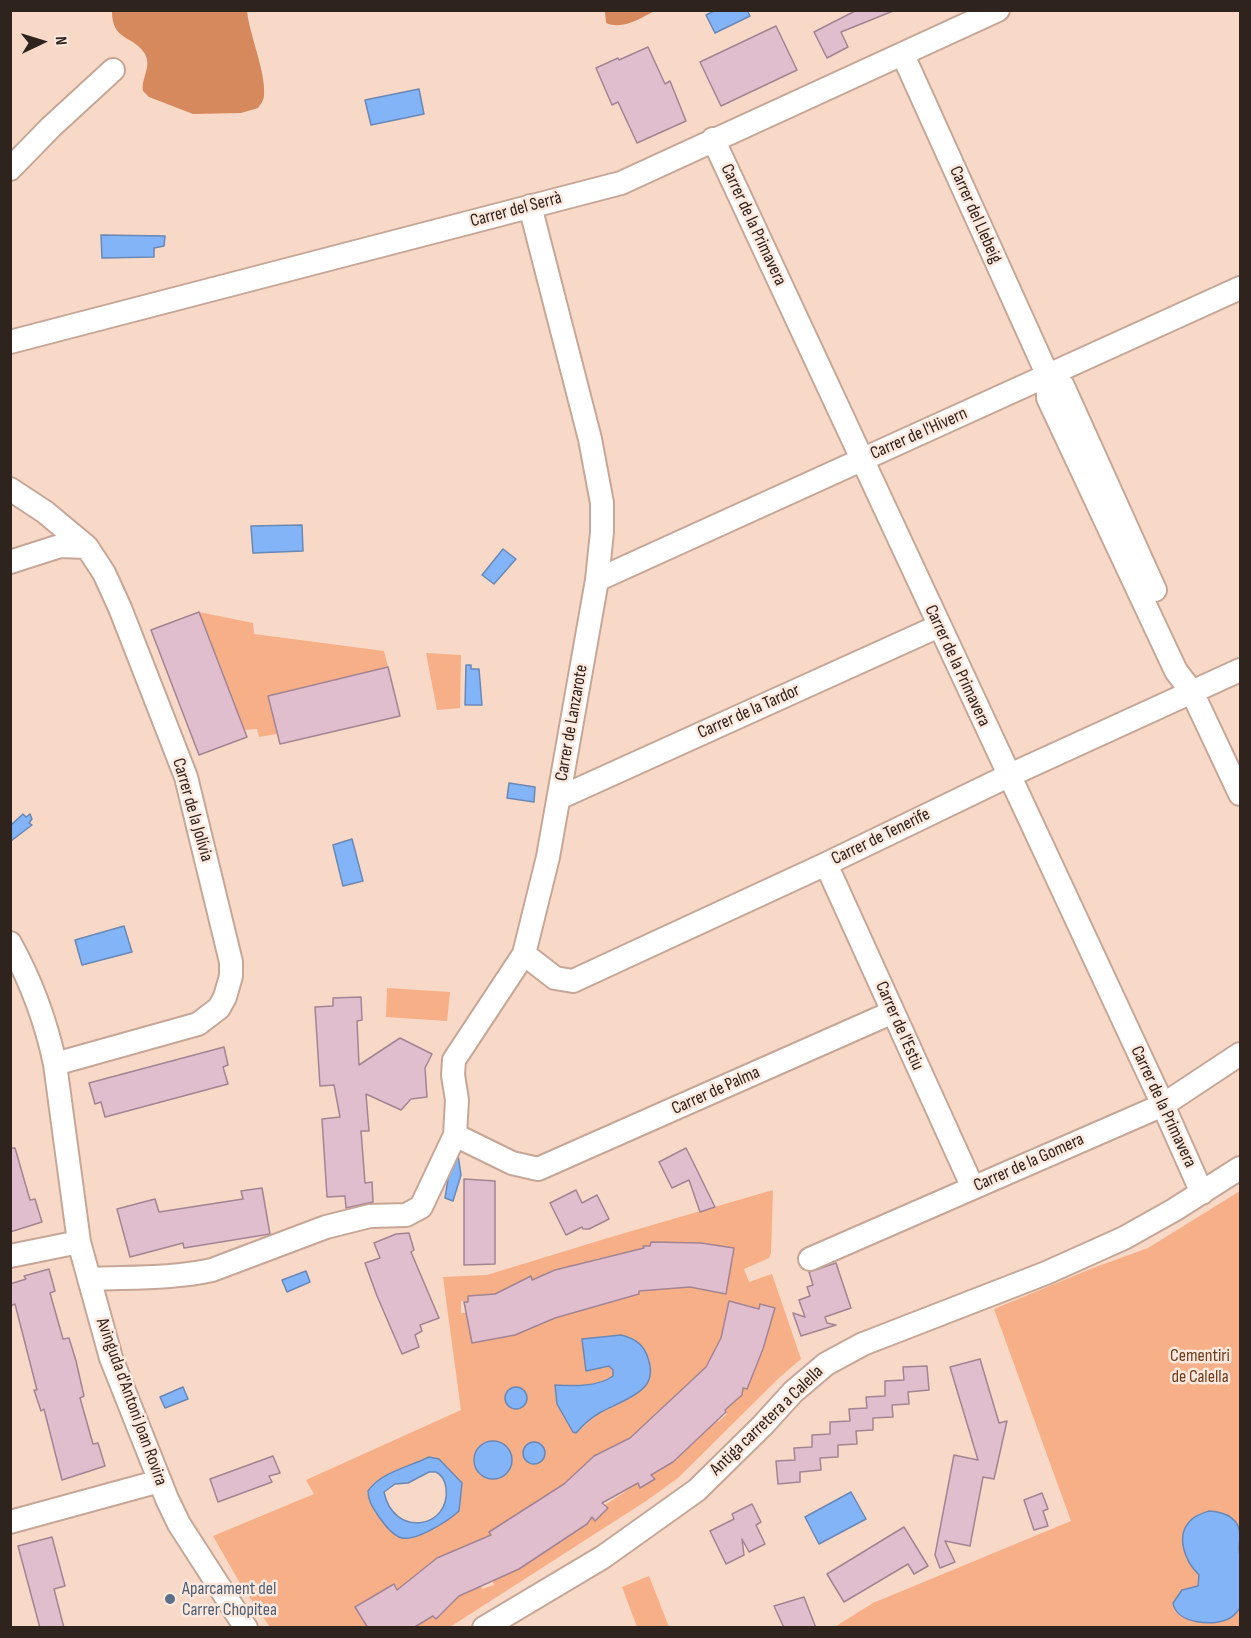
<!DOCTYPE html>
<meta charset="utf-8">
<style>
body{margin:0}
#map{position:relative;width:1251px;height:1638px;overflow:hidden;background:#f8d8c6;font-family:"Sofia Sans Condensed",sans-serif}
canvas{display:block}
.frame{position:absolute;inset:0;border:12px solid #2f231d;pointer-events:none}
.north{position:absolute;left:12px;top:12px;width:60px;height:60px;-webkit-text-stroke:4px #fce8dd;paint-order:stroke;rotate:86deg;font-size:16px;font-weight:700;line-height:24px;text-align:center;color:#2f231d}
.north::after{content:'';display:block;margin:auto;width:21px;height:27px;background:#2f231d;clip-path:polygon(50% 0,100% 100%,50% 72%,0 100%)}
</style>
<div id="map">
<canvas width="1251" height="1638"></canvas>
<div class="frame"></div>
<div class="north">N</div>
</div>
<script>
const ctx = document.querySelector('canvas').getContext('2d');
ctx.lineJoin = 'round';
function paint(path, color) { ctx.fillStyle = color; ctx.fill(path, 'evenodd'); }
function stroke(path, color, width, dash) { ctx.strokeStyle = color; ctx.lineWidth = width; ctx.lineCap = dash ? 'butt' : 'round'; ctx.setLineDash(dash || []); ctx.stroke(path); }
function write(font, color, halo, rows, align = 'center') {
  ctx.font = font + ' "Sofia Sans Condensed",sans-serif'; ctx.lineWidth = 5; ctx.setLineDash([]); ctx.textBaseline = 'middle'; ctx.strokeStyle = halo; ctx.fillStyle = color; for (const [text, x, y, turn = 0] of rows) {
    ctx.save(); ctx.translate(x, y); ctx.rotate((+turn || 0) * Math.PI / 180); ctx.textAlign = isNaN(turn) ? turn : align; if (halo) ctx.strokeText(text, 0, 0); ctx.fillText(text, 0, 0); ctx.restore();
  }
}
const green = new Path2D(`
 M 199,612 L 253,623 L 254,634 L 384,651 L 388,667 L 268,696 L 277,734 L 259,737 L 257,729 L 244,730 Z
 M 426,653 L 461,655 L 460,708 L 437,710 Z
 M 387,988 L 450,992 L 447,1021 L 386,1017 Z
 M 773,1190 L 771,1253 L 769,1258 L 744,1269 L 749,1282 L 772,1274 L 801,1359 L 780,1377 L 678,1478 L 646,1501 L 450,1627 L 413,1627 L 419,1623 L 393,1584 L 380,1593 L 373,1602 L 370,1598 L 355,1607 L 366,1624 L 365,1627 L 270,1627 L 241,1585 L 213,1536 L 314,1494 L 306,1480 L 461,1410 L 443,1277 L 487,1275 L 611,1237 ZM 651,1242 L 700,1243 L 734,1248 L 726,1293 L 690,1287 L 652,1290 L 651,1260 L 644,1260 L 644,1247 L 650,1246 ZM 633,1251 L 639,1294 L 567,1315 L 557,1270 L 586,1262 L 597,1264 L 596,1259 ZM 531,1277 L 555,1318 L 515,1335 L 473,1343 L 471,1313 L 461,1313 L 461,1301 L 468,1302 L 468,1296 L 506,1293 L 506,1288 ZM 730,1301 L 759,1309 L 760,1304 L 773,1314 L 763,1349 L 747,1388 L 743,1388 ZM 621,1335 L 630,1337 L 645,1387 L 599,1413 L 576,1433 L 555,1385 C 573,1385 598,1387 613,1375 L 613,1369 L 609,1366 L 586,1370 L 599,1337 ZM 729,1407 L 725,1410 L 727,1414 L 718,1422 L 717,1421 L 675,1460 L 658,1452 ZM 634,1436 L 657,1471 L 651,1475 L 654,1480 L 641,1487 L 638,1483 L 605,1505 L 608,1508 L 595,1520 L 564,1484 L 594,1456 ZM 495,1441 C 513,1446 518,1464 503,1477 L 481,1476 L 475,1466 L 475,1453 L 483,1443 ZM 429,1457 C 446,1461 452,1473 462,1487 L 459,1511 L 431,1530 L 418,1536 C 395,1528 384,1528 372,1506 C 370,1502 367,1497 368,1492 C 370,1477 415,1464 429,1457 ZM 551,1492 L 558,1537 L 561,1542 L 551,1548 L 505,1557 L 489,1532 ZM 478,1541 L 494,1585 L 482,1589 L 481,1585 L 459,1596 L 436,1619 L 433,1616 L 428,1620 L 420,1611 L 406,1583 L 437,1558 Z
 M 1240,1191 L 1240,1627 L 833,1628 L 873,1603 L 1071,1521 L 994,1309 L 1093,1268 L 1148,1248 Z
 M 649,1576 L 669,1627 L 637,1627 L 622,1587 Z`);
const forest = new Path2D(`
 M 112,11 L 247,11 C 250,37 266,72 264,95 C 264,100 261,104 258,108 L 241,113 L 193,114 L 149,97 L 143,91 C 141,78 152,67 145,54 C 134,35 112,42 112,11 Z
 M 605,11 L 605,10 L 654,11 C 640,19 622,30 606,23 Z`);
const water = new Path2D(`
 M 747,10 L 750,16 L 715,33 L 706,15 L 714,11 Z
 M 419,89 L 424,114 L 371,125 L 365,100 Z
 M 101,235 L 165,236 L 164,246 L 154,248 L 154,257 L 102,258 Z
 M 302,525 L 303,551 L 253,553 L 251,526 Z
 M 503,549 L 516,559 L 494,584 L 482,575 Z
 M 466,665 L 471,665 L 471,669 L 479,669 L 482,705 L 465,705 Z
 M 509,783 L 535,787 L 534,802 L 507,798 Z
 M 23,814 L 26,817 L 30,814 L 32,819 L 29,823 L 32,825 L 11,841 L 11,825 Z
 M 352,839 L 363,881 L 343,886 L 333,845 Z
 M 124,926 L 132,952 L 82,965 L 75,940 Z
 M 455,1135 L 461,1175 L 453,1201 L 445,1198 Z
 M 306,1271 L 310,1282 L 287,1292 L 282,1280 Z
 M 621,1335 C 634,1338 644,1344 648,1358 C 651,1367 652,1377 646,1385 C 638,1396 614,1405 601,1412 C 592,1417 583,1425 576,1433 L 573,1432 L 557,1404 L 555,1385 C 573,1386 598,1387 613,1376 L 613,1370 L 609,1366 L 586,1371 L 582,1339 Z
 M505 1398a11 11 0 1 1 22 0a11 11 0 1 1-22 0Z
 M 183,1387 L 188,1399 L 165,1408 L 160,1397 Z
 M474 1460a19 19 0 1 1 38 0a19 19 0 1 1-38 0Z
 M523 1453a11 11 0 1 1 22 0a11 11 0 1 1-22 0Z
 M 429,1457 L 439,1459 L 462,1483 L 459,1511 C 448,1521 413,1544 399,1537 C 390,1533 384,1524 379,1517 C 373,1508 368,1501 368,1491 C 381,1472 409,1467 429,1457 ZM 429,1472 L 436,1472 C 442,1475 445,1481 446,1488 C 451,1529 393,1538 384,1492 L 395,1484 L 408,1483 Z
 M 851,1492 L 866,1519 L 819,1544 L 805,1517 Z
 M 1209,1511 C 1225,1512 1239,1517 1240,1535 C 1240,1543 1238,1548 1240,1555 L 1240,1608 C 1237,1612 1234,1616 1230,1618 C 1215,1627 1176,1624 1173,1603 L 1182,1590 L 1198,1586 L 1199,1575 C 1185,1561 1174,1535 1192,1519 C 1196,1515 1203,1513 1209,1511 Z`);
const building = new Path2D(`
 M 857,10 L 893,11 L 841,32 L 848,47 L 827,58 L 814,32 Z
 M 776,26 L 797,70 L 721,106 L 700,62 Z
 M 648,47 L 665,84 L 670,81 L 686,121 L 637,143 L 618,102 L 612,105 L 596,68 L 618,58 L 619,60 Z
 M 199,612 L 247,737 L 199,755 L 151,630 Z
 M 388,667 L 400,716 L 280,744 L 268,696 Z
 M 361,997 L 362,1020 L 357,1021 L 359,1065 L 400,1038 L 432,1054 L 425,1068 L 427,1097 L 411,1099 L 401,1110 L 366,1094 L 369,1131 L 361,1131 L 365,1183 L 372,1182 L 373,1202 L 346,1208 L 345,1196 L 327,1197 L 322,1119 L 340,1117 L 334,1085 L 320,1086 L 315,1007 L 333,1006 L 333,998 Z
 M 224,1047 L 228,1065 L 223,1067 L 228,1084 L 105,1117 L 101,1102 L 95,1104 L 89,1083 Z
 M 10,1148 L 15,1148 L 30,1200 L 35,1199 L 42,1222 L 10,1232 Z
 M 686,1148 L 694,1164 L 715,1207 L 700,1212 L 689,1180 L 672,1188 L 659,1162 Z
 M 464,1179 L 495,1181 L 495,1264 L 464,1265 Z
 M 262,1188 L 270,1234 L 184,1248 L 183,1243 L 130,1257 L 117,1209 L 155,1199 L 159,1212 L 243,1199 L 241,1191 Z
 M 576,1190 L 582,1203 L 597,1195 L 609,1219 L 589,1229 L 583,1229 L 582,1227 L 566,1235 L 550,1203 Z
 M 409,1233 L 414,1250 L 411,1252 L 439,1318 L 420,1325 L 422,1331 L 415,1335 L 419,1347 L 402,1354 L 377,1296 L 365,1263 L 380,1258 L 374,1243 L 396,1234 Z
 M 651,1242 L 701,1243 L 734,1248 L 726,1294 L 690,1287 L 639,1291 L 639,1294 L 555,1318 L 515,1335 L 472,1343 L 464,1302 L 468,1302 L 468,1296 L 495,1294 L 531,1276 L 532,1280 L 555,1270 L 644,1248 L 643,1246 L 650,1246 Z
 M 836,1263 L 851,1308 L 825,1317 L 827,1323 L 836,1325 L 801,1336 L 793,1313 L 805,1317 L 799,1300 L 810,1296 L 807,1287 L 813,1285 L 809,1272 Z
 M 49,1269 L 55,1291 L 50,1293 L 63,1339 L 69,1338 L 76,1361 L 84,1396 L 80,1398 L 93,1444 L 98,1443 L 105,1466 L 62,1480 L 44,1409 L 41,1411 L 34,1390 L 37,1390 L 15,1304 L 10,1306 L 10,1284 L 26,1279 L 24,1276 Z
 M 729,1301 L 759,1309 L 760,1304 L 775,1308 L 763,1349 L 747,1389 L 743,1388 L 742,1395 L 725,1410 L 726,1412 L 673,1462 L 651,1475 L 655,1479 L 640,1488 L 638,1483 L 602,1503 L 608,1508 L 595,1521 L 592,1517 L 587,1524 L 519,1569 L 459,1596 L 436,1619 L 433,1616 L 413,1628 L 368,1628 L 355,1607 L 394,1584 L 397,1590 L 437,1558 L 491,1535 L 489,1532 L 564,1484 L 594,1456 L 630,1438 L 706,1367 L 721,1338 Z
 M 980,1359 L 999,1423 L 1007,1421 L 994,1479 L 983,1477 L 970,1546 L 945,1541 L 955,1562 L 940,1568 L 935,1555 L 954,1455 L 978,1460 L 950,1367 Z
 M 927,1366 L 929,1390 L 908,1392 L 909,1404 L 892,1405 L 893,1417 L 873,1418 L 873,1430 L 856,1431 L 857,1444 L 838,1445 L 838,1457 L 820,1458 L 821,1470 L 800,1472 L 800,1482 L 778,1484 L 776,1461 L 795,1460 L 794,1448 L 812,1447 L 812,1435 L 830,1434 L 830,1422 L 850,1421 L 849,1409 L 867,1408 L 866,1397 L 885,1396 L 885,1381 L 904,1380 L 903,1367 Z
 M 273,1456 L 280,1473 L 269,1476 L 272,1482 L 218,1502 L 210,1479 Z
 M 1042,1493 L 1048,1509 L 1043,1511 L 1048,1526 L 1034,1530 L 1024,1500 Z
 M 752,1504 L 761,1522 L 756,1525 L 765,1544 L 749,1552 L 742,1539 L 744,1555 L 726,1564 L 710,1531 L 734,1519 L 732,1514 Z
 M 904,1527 L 928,1566 L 914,1574 L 908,1564 L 844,1602 L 827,1574 Z
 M 52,1537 L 65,1586 L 54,1589 L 64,1628 L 40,1628 L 18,1546 Z
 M 804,1597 L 816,1628 L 784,1628 L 774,1606 Z`);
const minor = new Path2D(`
 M 903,55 L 1048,376 L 1048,398 L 1176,671 L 1192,692 L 1240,794
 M 713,139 L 1163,1105 L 1202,1193
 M 10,169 L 51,127 L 113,70
 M 530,206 L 590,439 L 602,503 L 602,532 L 597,580 L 548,857 L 524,954 L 454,1060 L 453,1075 L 457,1100 L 455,1135 L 512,1163 L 538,1169 L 893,1012
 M 10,342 L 621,183 L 998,10
 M 1048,376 L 1063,386 L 1155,590
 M 10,489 L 45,512 L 87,547 L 104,573 L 120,608 L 186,777 L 231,962 L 231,976 L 225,997 L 219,1008 L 198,1024 L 55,1064
 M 10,562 L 60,546 L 87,547
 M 597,580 L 1240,288
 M 559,798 L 939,626
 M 826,864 L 973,1188
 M 10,943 C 31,981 46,1021 55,1064 L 79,1242 L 111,1358 L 167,1499 L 179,1524 L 246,1628
 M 524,954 L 555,978 L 573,981 L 826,864 L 1008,776 L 1240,670
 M 10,1256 L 79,1242
 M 810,1259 L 1163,1105 L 1240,1054
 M 89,1279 C 130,1277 171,1279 212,1270 L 326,1227 L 370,1216 L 406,1215 L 421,1207 L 455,1135
 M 10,1522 L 160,1481
 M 484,1628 L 603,1557 L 697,1490 L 763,1425 L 793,1392 L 826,1364 L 863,1344 L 1046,1273 L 1124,1238 L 1174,1210 L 1240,1168`);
const markers = [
 [170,1599,6,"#5c6f8a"]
];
const streetNames = [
 ["Carrer del Serrà",516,210,-15],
 ["Carrer del Llebeig",975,215,66],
 ["Carrer de la Primavera",753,225,65],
 ["Carrer de l'Hivern",919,434,-24],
 ["Carrer de la Primavera",957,666,65],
 ["Carrer de la Tardor",749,712,-24],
 ["Carrer de Lanzarote",572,723,-80],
 ["Carrer de la Jolívia",192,810,74],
 ["Carrer de Tenerife",881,837,-26],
 ["Carrer de l'Estiu",899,1026,66],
 ["Carrer de Palma",716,1091,-24],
 ["Carrer de la Primavera",1163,1107,65],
 ["Carrer de la Gomera",1029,1163,-24],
 ["Avinguda d'Antoni Joan Rovira",131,1402,70],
 ["Antiga carretera a Calella",767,1421,-44]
];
const parkNames = [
 ["Cementiri",1200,1356],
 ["de Calella",1200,1377]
];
const serviceNames = [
 ["Aparcament del",182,1589],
 ["Carrer Chopitea",182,1610]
];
paint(green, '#f7af87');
paint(forest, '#d6895d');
paint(water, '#82b4f7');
stroke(water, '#6988b6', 1.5);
paint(building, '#e0becd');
stroke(building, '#a38493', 1.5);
stroke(minor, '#c6a797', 26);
stroke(minor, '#fff', 22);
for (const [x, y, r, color] of markers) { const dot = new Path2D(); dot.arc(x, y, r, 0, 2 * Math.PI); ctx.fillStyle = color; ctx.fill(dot); stroke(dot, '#fce8dd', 2); }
write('18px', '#2f231d', '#fce8dd', streetNames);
write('18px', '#6e3b1b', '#fce8dd', parkNames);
write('18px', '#4e5e75', '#fce8dd', serviceNames, 'left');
</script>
